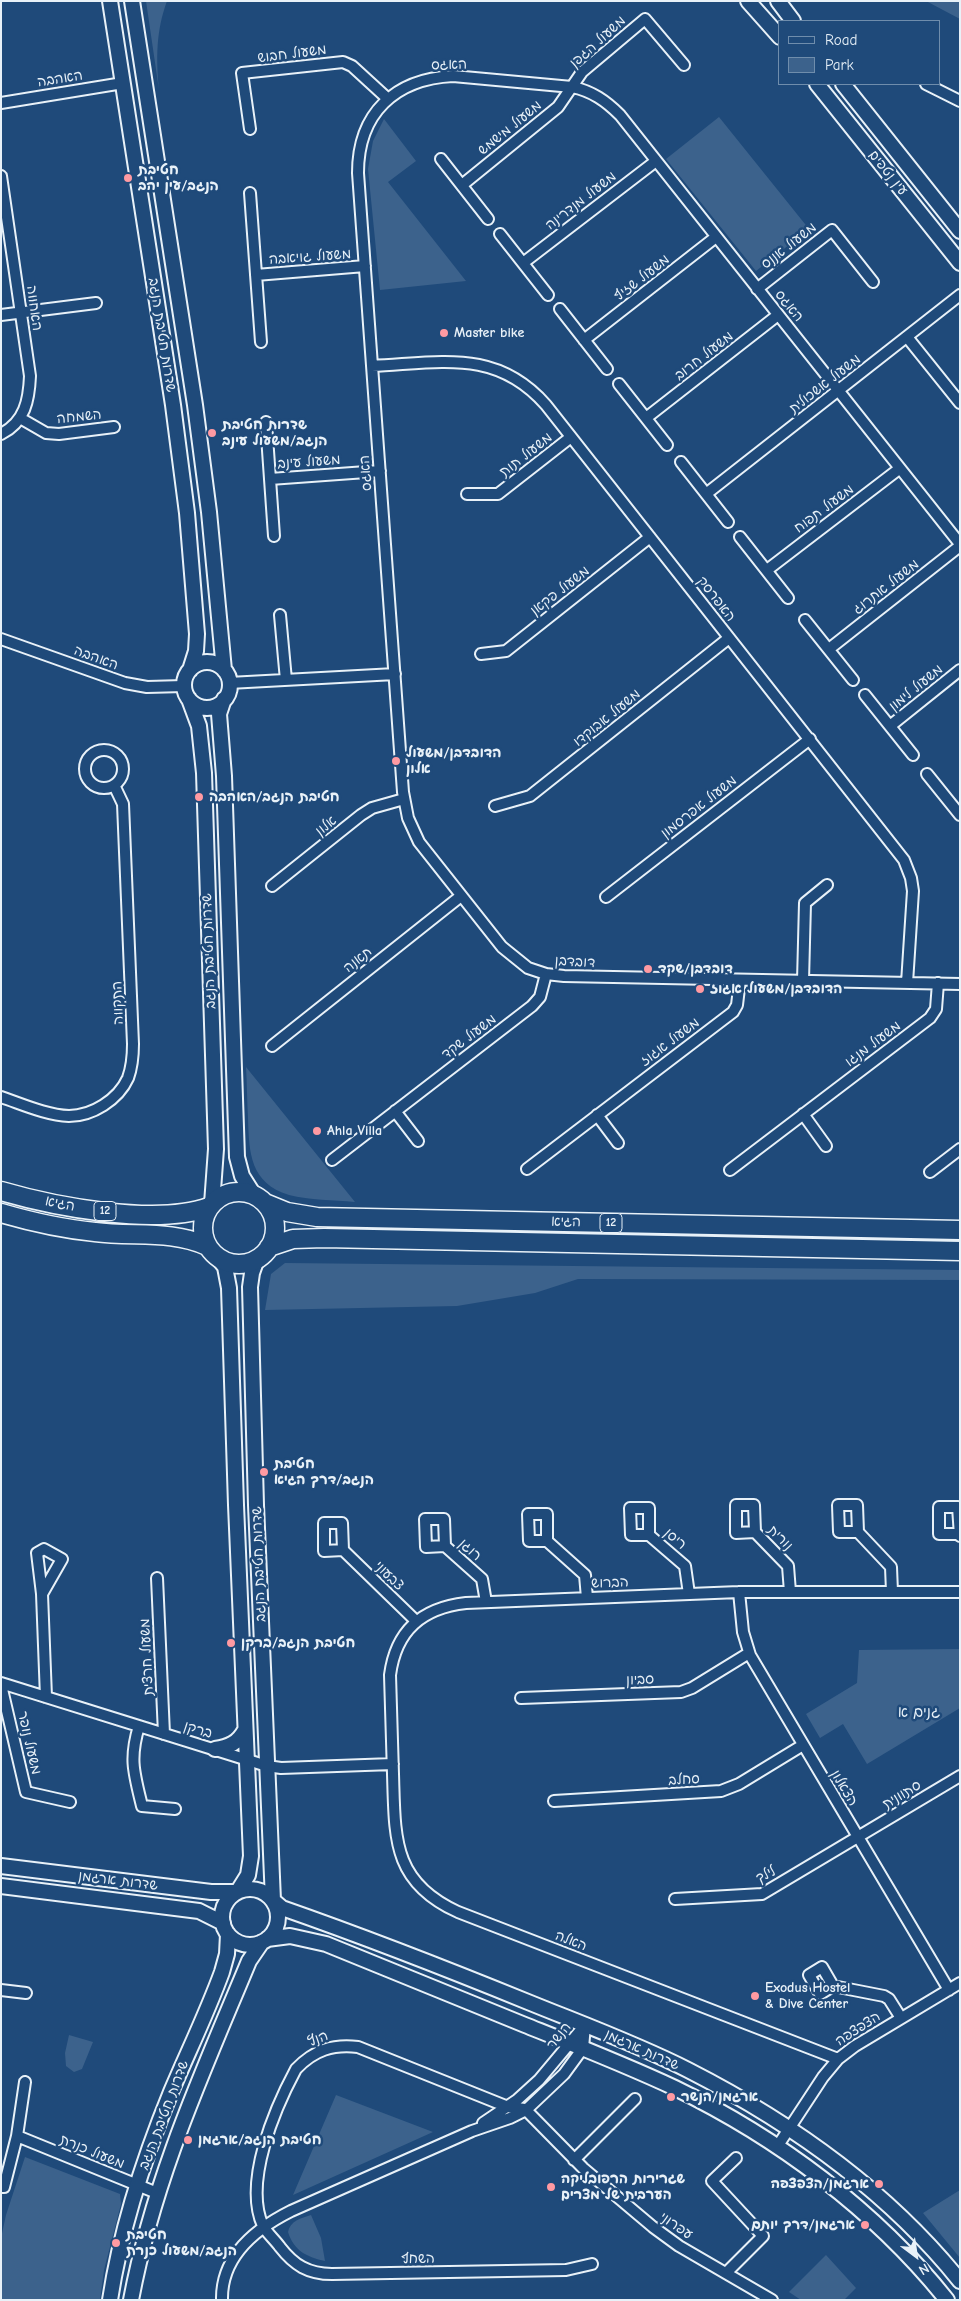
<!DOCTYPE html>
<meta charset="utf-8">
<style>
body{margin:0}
#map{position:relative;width:961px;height:2301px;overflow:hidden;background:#1f4a7a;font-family:"Comic Neue",sans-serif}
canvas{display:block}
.frame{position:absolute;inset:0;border:2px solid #e8f1f8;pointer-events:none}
.legend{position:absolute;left:778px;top:20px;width:162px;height:65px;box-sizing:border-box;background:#1f4a7a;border:1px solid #6f8dac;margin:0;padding:6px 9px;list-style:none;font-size:15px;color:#e8f1f8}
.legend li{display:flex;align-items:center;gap:10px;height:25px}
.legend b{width:25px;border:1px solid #6f8dac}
.north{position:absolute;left:891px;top:2231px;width:50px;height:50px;-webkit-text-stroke:4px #1f4a7a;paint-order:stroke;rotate:149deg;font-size:14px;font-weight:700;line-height:20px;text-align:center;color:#e8f1f8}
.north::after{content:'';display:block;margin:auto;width:18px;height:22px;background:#e8f1f8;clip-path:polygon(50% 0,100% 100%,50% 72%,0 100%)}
</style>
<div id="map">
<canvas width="961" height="2301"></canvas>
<div class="frame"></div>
<ul class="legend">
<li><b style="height:6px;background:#1f4a7a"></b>Road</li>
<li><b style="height:14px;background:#3c628c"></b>Park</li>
</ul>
<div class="north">N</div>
</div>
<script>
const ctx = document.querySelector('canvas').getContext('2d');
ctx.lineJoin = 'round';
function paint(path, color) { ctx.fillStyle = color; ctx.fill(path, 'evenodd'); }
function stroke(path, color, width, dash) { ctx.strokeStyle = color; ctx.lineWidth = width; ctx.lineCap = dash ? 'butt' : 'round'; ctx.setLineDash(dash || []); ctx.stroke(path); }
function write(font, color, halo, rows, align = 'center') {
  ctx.font = font + ' "Comic Neue","Playpen Sans Hebrew",sans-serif'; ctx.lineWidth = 5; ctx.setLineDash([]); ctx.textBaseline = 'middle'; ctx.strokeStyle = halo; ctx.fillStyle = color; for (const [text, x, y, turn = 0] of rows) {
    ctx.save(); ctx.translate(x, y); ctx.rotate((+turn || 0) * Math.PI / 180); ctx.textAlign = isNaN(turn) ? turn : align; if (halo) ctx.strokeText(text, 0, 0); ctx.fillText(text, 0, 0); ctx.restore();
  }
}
const green = new Path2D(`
 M 146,1 L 167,1 C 156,31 156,58 159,90 Z
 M 926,1 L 960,1 L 960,19 Z
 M 719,117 L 809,229 L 756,271 L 666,159 Z
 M 384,119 L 416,161 L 388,182 L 466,281 L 380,290 L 368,169 L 373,141 Z
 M 246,1067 L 355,1202 C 333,1200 310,1200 289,1195 C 250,1183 249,1153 248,1118 C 247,1101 247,1084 246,1067 Z
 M 285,1263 L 960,1270 L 960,1280 L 578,1279 L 535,1293 L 457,1306 L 265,1310 L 271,1274 Z
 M 960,1649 L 960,1708 L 867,1764 L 843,1724 L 820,1738 L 806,1714 L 857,1683 L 859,1650 Z
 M 69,2035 L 93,2042 L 82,2069 L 74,2072 L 66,2066 L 65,2053 Z
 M 336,2095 L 433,2132 L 293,2195 Z
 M 25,2157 L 120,2194 L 121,2204 L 104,2270 L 100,2300 L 1,2300 L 1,2238 L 6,2215 Z
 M 960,2190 L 960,2258 L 923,2213 Z
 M 311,2215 L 321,2238 L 325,2261 C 307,2257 294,2251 288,2232 C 290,2221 301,2218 311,2215 Z
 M 826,2255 L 856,2288 L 844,2300 L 801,2300 L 789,2292 Z`);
const street = new Path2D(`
 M 926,84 L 960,101
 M 1,103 L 123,83
 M 250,129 L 242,73 L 343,62 L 352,66 L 388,99
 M 441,159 L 488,219
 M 1,176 L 30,376 C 29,400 25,422 1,434
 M 462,185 L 558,107 L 582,72 L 645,19 L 684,65
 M 250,193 L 261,342
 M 500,234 L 548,295
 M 523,263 L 656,161
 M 256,275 L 365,266
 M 757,289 L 832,230 L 873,282
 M 560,309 L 607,369
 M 1,315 L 96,303
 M 907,337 L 960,403
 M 584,340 L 716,237
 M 372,366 C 440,363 496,348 546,405 L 904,860 L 911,878 L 913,891 L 907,983
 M 619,384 L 667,445
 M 20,418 L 46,433 L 59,434 L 114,427
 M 646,418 L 778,315
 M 266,422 L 274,536
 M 681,462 L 728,522
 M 270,479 L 380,471
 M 467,494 L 498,494 L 571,437
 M 706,494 L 960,295
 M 740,537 L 788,598
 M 960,544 L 620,115 C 606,101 592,91 572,87 L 453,76 C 395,79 358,113 358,173 L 403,792 L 408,818 L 419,842 L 502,947 L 528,968 L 546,974 L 564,976 L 960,984
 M 767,570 L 899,469
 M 280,615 L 286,680
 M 805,620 L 853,680
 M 1,639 L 125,683 L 147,687 L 184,686
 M 829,649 L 960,546
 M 481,654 L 506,651 L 650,537
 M 229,683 L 395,674
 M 865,695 L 913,755
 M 890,726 L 960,670
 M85 769a19 19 0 1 1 38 0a19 19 0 1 1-38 0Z
 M 927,774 L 960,815
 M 495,806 L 530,796 L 729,638
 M 272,886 L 361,815 L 372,808 L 404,799
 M 606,897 L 810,739
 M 803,981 L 805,903 L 827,885
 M 272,1046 L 461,896
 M 1,1097 C 22,1104 46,1115 69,1116 C 92,1116 118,1100 128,1078 C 132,1067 133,1055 133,1044 L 123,804 L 114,785
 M 395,1111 L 418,1141
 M 803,1114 L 826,1146
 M 597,1115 L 618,1143
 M 332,1160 L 532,1006 L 540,997 L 546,974
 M 527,1169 L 733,1012 L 737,1005 L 740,980
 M 730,1170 L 930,1018 L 936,1009 L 938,983
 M 930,1172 L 960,1149
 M 755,1532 L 736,1533 L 736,1505 L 754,1505 L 755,1532 L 788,1566 L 790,1592
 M 858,1532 L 839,1532 L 838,1505 L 857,1505 L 858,1532 L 891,1567 L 892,1592
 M 958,1534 L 939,1534 L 939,1507 L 958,1507 L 960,1536
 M 649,1535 L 649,1508 L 630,1508 L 631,1535 L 649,1535 L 685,1566 L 689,1594
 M 547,1541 L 547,1514 L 528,1514 L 529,1541 L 547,1541 L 585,1575 L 587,1598
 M 445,1546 L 444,1519 L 425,1519 L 426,1547 L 445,1546 L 482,1579 L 486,1602
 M 343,1550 L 324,1551 L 324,1523 L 342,1523 L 343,1550 L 416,1621
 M 157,1578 L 164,1734
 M 739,1592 L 743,1632 L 750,1655 L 949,1990
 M 42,1594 L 62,1559 L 44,1549 L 37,1553 L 42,1594 L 46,1697
 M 1,1683 L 267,1766 L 281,1768 L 393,1764
 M 1,1685 L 26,1792 L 70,1802
 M 521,1698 L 681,1692 L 692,1688 L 749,1653
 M 139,1726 C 129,1759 134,1773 142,1806 L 175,1809
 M 554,1801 L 721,1791 L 739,1784 L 803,1745
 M 675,1899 L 762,1894 L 960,1776
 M 833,1986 L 822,1967 L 809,1975 L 820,1994 L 833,1986 L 884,1996 L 889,1999 L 901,2018
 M 1,1990 L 26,1993
 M 838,2059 L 458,1912 C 392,1882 395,1838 393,1774 C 392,1741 391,1708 390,1675 C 396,1630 422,1608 466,1603 L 739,1592 L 960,1592
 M 483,2123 L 517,2100 L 539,2080 L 585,2025
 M 17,2136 L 157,2193
 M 777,2147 L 823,2077 L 838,2059 L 855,2046 L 960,1983
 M 574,2160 L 635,2099
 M 1,2187 L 4,2187 L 17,2136 L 25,2082
 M 592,2264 L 566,2270 L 332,2274 C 308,2274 294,2265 280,2247 C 275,2240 267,2233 263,2226 C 243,2182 275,2108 296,2069 C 314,2050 333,2044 358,2047 L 508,2107 L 525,2109 L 583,2168 L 653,2227 L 679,2246 L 772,2300
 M 726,2273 L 763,2236 L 712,2181 L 736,2158
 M 222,2300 C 221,2256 255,2229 291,2211 L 472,2131 L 510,2118 L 526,2110 L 564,2074 L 583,2048 L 585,2025`);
const secondary = new Path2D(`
 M 110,1 L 173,405 L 187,513 L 197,634 L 196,651 L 190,670
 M 132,1 L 195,405 L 209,512 L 224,670
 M 748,1 L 780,37
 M 778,1 L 793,21
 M 817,84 L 960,263
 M 843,84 L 960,231
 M184 685a23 23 0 1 1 46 0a23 23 0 1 1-46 0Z
 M 189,699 L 199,726 L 204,773 L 216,1149 L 212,1204
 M 224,699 L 219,714 L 224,776 L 237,1157 L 242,1176 L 254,1195
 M 217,1257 L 225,1267 L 229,1288 L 236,1505 L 251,1856 L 248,1875 L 238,1891
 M 257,1259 L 252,1273 L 250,1287 L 256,1505 L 273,1900
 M 215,1749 C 229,1747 238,1743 245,1730
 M 1,1866 L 211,1892 L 236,1892
 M 1,1886 L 199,1911 L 223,1923
 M222 1917a28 28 0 1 1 56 0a28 28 0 1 1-56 0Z
 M 275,1902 L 282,1908 C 365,1937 447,1969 528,2002 C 582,2024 637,2044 688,2070 C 790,2122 887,2190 960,2281
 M 267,1939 L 290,1936 L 326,1944 C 392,1971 459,1998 525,2025 C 575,2045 626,2065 675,2088 C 778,2138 875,2210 947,2300
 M 110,2300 C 121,2228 144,2158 171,2092 C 188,2052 207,2013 222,1972 L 227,1954 L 228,1934
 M 131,2300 C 154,2178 202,2074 249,1961 L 262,1942`);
const highway = new Path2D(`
 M 1,1191 C 56,1207 156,1226 209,1207
 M203 1228a36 36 0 1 1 72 0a36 36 0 1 1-72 0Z
 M 265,1203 L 287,1212 L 317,1217 L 960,1230
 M 1,1213 C 32,1222 63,1229 95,1232 C 134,1237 171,1230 207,1246
 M 269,1247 L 293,1239 L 324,1238 L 960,1251`);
const markers = [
 [128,178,5,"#ff9aa2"],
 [444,333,5,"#ff9aa2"],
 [212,433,5,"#ff9aa2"],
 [396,761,5,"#ff9aa2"],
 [199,797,5,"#ff9aa2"],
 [648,969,5,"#ff9aa2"],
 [700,989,5,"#ff9aa2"],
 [317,1131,5,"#ff9aa2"],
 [264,1472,5,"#ff9aa2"],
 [231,1643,5,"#ff9aa2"],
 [755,1996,5,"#ff9aa2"],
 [671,2097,5,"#ff9aa2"],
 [188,2140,5,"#ff9aa2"],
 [879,2184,5,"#ff9aa2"],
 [551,2187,5,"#ff9aa2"],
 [865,2225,5,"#ff9aa2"],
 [116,2243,5,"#ff9aa2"]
];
const shields = [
 [105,1211,22],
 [611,1223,22]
];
const shieldNames = [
 ["12",105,1211],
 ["12",611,1223]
];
const streetNames = [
 ["משעול הגפן",598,42,-42],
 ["משעול חבוש",292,54,-7],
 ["האגס",449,65,-2],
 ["האהבה",60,79,-9],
 ["משעול מישמש",510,128,-39],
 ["עין נטפים",888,173,51],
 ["משעול מנדרינה",581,201,-38],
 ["משעול אננס",789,246,-38],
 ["משעול גויאבה",310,257,-4],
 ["משעול שזיף",642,278,-38],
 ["האגס",789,306,51],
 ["האחווה",34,308,82],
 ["שדרות חטיבת הנגב",162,335,81],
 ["משעול חרוב",704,356,-38],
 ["משעול אשכולית",825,384,-38],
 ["השמחה",79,417,-6],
 ["משעול תות",526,455,-38],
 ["משעול עינב",309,462,-4],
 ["האגס",366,473,-94],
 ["משעול תפוח",824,509,-37],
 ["משעול אתרוג",886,587,-38],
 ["משעול פקאן",560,591,-38],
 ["האפרסק",716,599,52],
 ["האהבה",96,658,20],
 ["משעול לימון",916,688,-39],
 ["משעול אבוקדו",607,718,-39],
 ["משעול אפרסמון",699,807,-38],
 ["אלון",326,826,-39],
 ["שדרות חטיבת הנגב",209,951,-92],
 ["תאנה",358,960,-38],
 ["דובדבן",575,962,3],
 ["התקווה",118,1003,-92],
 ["משעול שקד",469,1037,-37],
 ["משעול אגוז",670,1042,-37],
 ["משעול מנגו",873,1044,-37],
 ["הגיא",60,1204,11],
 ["הגיא",566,1222,1],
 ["נורית",780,1538,45],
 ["ריסן",675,1539,41],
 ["רוגן",470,1550,42],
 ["שדרות חטיבת הנגב",259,1564,-92],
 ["צבעוני",389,1576,44],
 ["הברוש",610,1583,-2],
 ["משעול חרצית",147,1657,-93],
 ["סביון",640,1680,-2],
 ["ברקן",198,1730,17],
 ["משעול נופר",29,1743,77],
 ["סחלב",684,1780,-3],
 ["הצאלון",844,1788,59],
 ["סתוונית",902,1795,-31],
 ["לילך",766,1875,-27],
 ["שדרות ארגמן",118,1881,7],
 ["האלה",571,1941,21],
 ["הצפצפה",858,2029,-33],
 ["הנשר",559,2036,-51],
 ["הנץ",318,2039,-21],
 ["שדרות ארגמן",642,2050,24],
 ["שדרות חטיבת הנגב",164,2115,-69],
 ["משעול כנרת",92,2152,22],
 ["עפרוני",676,2226,34],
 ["השחף",418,2259,-1]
];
const poiNames = [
 ["חטיבת",138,170],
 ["הנגב/עין יהב",138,186],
 ["Master bike",454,333],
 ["שדרות חטיבת",222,425],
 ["הנגב/משעול עינב",222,441],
 ["הדובדבן/משעול",406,753],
 ["אלון",406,769],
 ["חטיבת הנגב/האהבה",209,797],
 ["דובדבן/שקד",658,969],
 ["הדובדבן/משעול אגוז",710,989],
 ["Ahla Villa",327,1131],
 ["חטיבת",274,1464],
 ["הנגב/דרך הגיא",274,1480],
 ["חטיבת הנגב/ברקן",241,1643],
 ["Exodus Hostel",765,1988],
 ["& Dive Center",765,2004],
 ["ארגמן/הנשר",681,2097],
 ["חטיבת הנגב/ארגמן",198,2140],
 ["שגרירות הרפובליקה",561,2179],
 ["הערבית של מצרים",561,2195],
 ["ארגמן/הצפצפה",869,2184,"right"],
 ["ארגמן/דרך יותם",855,2225,"right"],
 ["חטיבת",126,2235],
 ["הנגב/משעול כנרת",126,2251]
];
const neighbourhoodNames = [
 ["גנים א",919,1713]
];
paint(green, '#3c628c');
stroke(street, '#e8f1f8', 14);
stroke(secondary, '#e8f1f8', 18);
stroke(highway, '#e8f1f8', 21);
stroke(street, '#1f4a7a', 10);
stroke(secondary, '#1f4a7a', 14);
stroke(highway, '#1f4a7a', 18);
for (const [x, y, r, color] of markers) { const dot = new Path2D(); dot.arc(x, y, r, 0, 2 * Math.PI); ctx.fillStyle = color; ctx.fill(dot); stroke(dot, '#1f4a7a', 2); }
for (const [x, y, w] of shields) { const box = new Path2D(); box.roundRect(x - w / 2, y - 9.5, w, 19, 4); ctx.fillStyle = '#1f4a7a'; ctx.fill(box); stroke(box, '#e8f1f8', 1); }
write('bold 12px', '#e8f1f8', null, shieldNames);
write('14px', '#e8f1f8', '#1f4a7a', streetNames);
write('bold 14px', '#e8f1f8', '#1f4a7a', poiNames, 'left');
write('15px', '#e8f1f8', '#1f4a7a', neighbourhoodNames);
</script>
